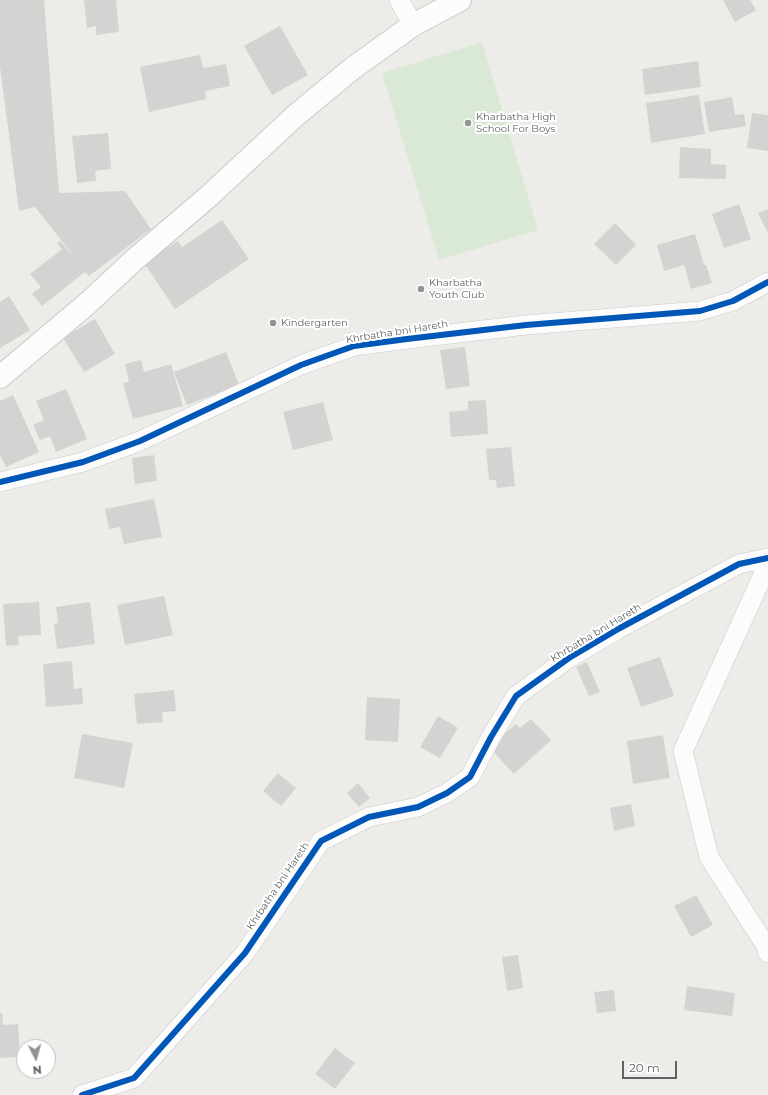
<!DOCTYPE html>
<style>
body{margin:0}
#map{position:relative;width:768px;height:1095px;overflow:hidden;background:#eeece9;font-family:Montserrat,sans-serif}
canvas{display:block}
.north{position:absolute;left:16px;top:1039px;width:40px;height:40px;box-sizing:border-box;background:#fff;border:1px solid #bfc1c2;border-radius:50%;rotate:174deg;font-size:11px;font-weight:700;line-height:16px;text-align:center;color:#5f6366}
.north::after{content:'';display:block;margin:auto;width:14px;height:18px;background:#919394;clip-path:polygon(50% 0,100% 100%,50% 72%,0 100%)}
.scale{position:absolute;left:622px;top:1061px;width:55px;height:18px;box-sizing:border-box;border:2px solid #5f6366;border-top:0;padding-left:5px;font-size:12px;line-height:14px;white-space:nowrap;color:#5f6366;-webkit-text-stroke:3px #fff;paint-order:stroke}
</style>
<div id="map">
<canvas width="768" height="1095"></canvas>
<div class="north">N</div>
<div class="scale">20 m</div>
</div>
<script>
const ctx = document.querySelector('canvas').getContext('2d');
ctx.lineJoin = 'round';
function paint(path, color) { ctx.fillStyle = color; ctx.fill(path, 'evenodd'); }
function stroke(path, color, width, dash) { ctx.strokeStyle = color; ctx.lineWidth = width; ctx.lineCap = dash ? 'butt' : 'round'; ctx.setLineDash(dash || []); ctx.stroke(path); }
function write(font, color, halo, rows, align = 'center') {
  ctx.font = font + ' Montserrat,sans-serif'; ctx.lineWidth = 4; ctx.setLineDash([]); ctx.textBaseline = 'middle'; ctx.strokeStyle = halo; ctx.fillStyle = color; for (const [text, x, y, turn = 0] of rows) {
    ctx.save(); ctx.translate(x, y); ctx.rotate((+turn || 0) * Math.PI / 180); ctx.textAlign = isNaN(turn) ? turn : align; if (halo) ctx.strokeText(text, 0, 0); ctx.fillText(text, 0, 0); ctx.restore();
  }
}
const green = new Path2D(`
 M 482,42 L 538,230 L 439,260 L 382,73 Z`);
const building = new Path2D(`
 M 0,0 L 44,0 L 59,193 L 125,191 L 151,229 L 89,276 L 85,272 L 42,306 L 32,294 L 41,287 L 30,274 L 62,249 L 57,243 L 60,241 L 76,259 L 35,207 L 19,211 L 0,67 Z
 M 84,0 L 116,0 L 119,32 L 96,35 L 96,26 L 87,28 Z
 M 723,0 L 750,0 L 756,10 L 735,22 Z
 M 280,26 L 308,75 L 272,95 L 244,46 Z
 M 200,55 L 203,68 L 226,64 L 230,86 L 205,91 L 206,99 L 149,112 L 140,67 Z
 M 698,61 L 701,87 L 645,95 L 642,69 Z
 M 699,95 L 705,134 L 651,143 L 646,103 Z
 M 732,97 L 735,115 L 744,114 L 746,126 L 709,132 L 704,102 Z
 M 752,113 L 768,115 L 768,151 L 747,148 Z
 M 108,133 L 111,169 L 95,171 L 96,181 L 77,183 L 72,136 Z
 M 680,147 L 711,149 L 711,164 L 726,165 L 726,179 L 679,178 Z
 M 739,204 L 751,239 L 724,248 L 712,214 Z
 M 768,209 L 768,233 L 758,213 Z
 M 222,220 L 249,259 L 175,309 L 144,263 L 178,241 L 182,247 Z
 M 615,223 L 636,245 L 616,265 L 594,244 Z
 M 695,234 L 704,265 L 706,265 L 712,283 L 691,289 L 684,265 L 664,271 L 657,245 Z
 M 9,296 L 30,330 L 0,348 L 0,302 Z
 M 95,319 L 115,354 L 84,372 L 63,338 Z
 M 465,347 L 470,386 L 446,389 L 440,350 Z
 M 226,352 L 239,385 L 187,405 L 174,372 Z
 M 141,360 L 144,372 L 171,364 L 183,406 L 133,419 L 123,383 L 129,382 L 125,364 Z
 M 66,389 L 87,439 L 56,452 L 50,436 L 40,440 L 33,425 L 44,420 L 36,401 Z
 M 13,395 L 39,452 L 6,467 L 0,455 L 0,401 Z
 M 486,400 L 488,434 L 451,437 L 449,412 L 468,410 L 468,401 Z
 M 323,402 L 333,440 L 293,450 L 283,412 Z
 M 511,447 L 515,486 L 497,488 L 496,480 L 489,480 L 486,449 Z
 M 154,455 L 157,481 L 135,484 L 132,458 Z
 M 154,499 L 162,537 L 124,544 L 120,527 L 109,529 L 105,509 Z
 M 164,596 L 173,635 L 125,645 L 117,605 Z
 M 39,602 L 41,635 L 18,636 L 19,645 L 6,646 L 3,604 Z
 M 90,602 L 95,644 L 57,649 L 54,624 L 58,623 L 56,607 Z
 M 660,657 L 674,696 L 641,707 L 627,668 Z
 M 72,661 L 74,689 L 82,688 L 83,704 L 46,707 L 43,664 Z
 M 587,662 L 600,692 L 589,696 L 576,667 Z
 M 174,690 L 176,711 L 162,712 L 163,722 L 137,724 L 134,694 Z
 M 367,697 L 400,699 L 398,742 L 365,740 Z
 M 438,716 L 458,728 L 440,758 L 420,747 Z
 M 531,719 L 551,740 L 514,774 L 489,747 L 516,724 L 520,728 Z
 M 82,734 L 133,743 L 124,788 L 74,778 Z
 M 663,735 L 670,778 L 633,784 L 627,741 Z
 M 278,773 L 296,788 L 281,806 L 263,791 Z
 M 358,783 L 370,798 L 359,807 L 347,793 Z
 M 631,804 L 635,826 L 614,831 L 610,808 Z
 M 696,895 L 713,925 L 691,937 L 674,906 Z
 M 518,955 L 523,988 L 507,991 L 502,957 Z
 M 687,986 L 735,993 L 732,1016 L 684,1010 Z
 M 614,990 L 616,1011 L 597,1013 L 594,992 Z
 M 0,1013 L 2,1013 L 3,1025 L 18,1024 L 20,1057 L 0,1058 Z
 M 335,1048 L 355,1063 L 335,1089 L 315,1074 Z`);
const minor = new Path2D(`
 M 399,0 L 413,25
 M 0,482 L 83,462 L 140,441 L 301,365 L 354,346 L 407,339 L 526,325 L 700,311 L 733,301 L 768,282
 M 768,564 L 683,751 L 709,857 L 766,946 L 768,953
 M 82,1095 L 134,1078 L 245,953 L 321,841 L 369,817 L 418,807 L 447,793 L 470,777 L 491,737 L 516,696 L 569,658 L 620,628 L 739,564 L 768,558`);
const tertiary = new Path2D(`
 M 0,377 L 88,303 L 134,260 L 209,196 L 295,116 L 353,68 L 413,25 L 460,0`);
const cycleway = new Path2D(`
 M 0,482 L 83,462 L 140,441 L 301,365 L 354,346 L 407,339 L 526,325 L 700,311 L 733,301 L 768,282
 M 82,1095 L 134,1078 L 245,953 L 321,841 L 369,817 L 418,807 L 447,793 L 470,777 L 491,737 L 516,696 L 569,658 L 620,628 L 739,564 L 768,558`);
const markers = [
 [468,123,4,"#919394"],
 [421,289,4,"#919394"],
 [273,323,4,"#919394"]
];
const poiNames = [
 ["Kharbatha High",476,117],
 ["School For Boys",476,129],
 ["Kharbatha",429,283],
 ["Youth Club",429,295],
 ["Kindergarten",281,323]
];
const streetNames = [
 ["Khrbatha bni Hareth",397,332,-9],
 ["Khrbatha bni Hareth",596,633,-31],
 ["Khrbatha bni Hareth",278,886,-56]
];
paint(green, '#dae8d6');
paint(building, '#d5d3d2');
stroke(minor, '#cacac9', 20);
stroke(tertiary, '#cacac9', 24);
stroke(minor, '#fcfcfc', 19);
stroke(tertiary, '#fcfcfc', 22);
stroke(cycleway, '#0057b8', 6);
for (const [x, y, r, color] of markers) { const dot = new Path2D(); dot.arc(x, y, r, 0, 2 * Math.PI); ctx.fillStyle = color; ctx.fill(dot); stroke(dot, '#fff', 1.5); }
write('10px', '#5f6366', '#fff', poiNames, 'left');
write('10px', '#5f6366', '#fff', streetNames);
</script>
